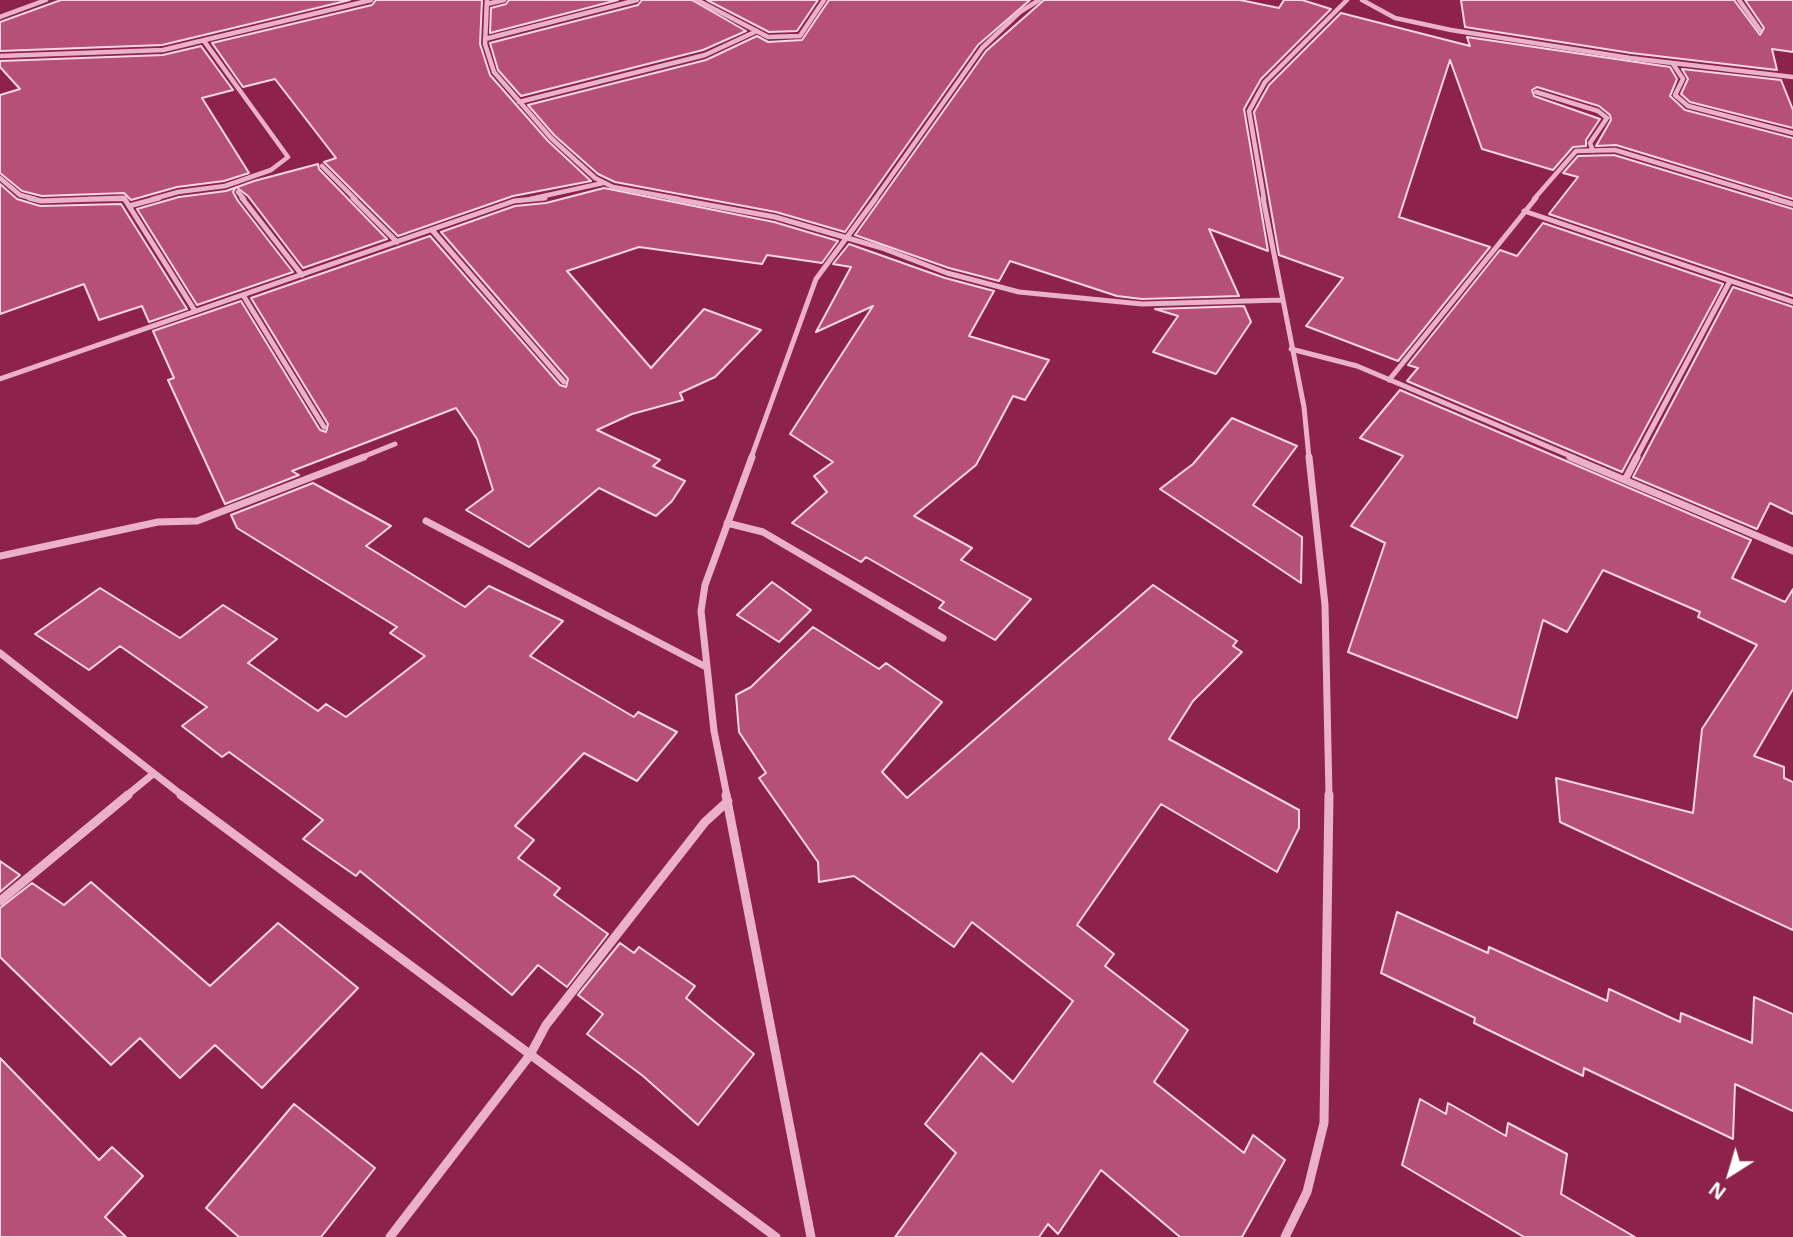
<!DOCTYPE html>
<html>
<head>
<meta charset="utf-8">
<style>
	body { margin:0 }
	#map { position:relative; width:1793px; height:1237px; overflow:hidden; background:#8d2349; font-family:"Noto Sans",sans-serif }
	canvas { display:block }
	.north { position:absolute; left:1695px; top:1139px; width:70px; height:70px; -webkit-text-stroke:5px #8d2349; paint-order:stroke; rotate:217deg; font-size:19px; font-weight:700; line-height:28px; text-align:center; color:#fff }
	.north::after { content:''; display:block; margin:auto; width:24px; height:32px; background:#fff; clip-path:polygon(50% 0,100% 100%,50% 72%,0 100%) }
</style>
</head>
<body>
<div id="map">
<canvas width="1793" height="1237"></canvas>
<div class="north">N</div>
</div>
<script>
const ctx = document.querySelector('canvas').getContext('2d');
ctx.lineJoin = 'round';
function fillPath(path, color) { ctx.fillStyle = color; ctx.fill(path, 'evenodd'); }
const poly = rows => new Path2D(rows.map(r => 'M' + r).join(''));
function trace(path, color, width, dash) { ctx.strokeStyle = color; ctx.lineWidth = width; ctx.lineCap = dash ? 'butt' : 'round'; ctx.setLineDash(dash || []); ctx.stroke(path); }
const building = poly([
	[61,0,350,0,162,45,0,51,0,22,61,0],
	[376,0,482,0,480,44,490,75,548,141,591,181,513,196,398,236,324,162,336,158,275,79,243,87,212,43,372,5,376,0],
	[509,0,618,0,490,33,491,8,506,4,509,0],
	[642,0,692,0,746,31,703,50,521,96,498,70,490,43,638,5,642,0],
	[707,0,818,0,797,31,769,32,707,0],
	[829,0,1030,0,978,45,845,232,776,212,615,182,598,174,554,135,528,105,706,60,757,36,768,42,802,40,829,0],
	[1044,0,1240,0,1279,8,1284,0,1302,0,1331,9,1261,79,1244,109,1268,251,1209,229,1239,296,1142,299,1117,296,1010,261,999,281,949,268,855,235,986,51,1044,0],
	[1461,0,1734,0,1760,35,1764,28,1745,0,1793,0,1793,52,1772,49,1777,70,1631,53,1465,27,1461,0],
	[1341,13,1470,46,1467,37,1670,67,1677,79,1670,96,1685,110,1793,138,1793,199,1616,145,1596,146,1611,120,1610,115,1599,106,1537,87,1532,90,1534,96,1600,119,1586,140,1586,146,1573,147,1553,170,1482,149,1450,60,1399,217,1490,247,1398,361,1306,326,1343,278,1279,255,1254,112,1269,85,1341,13],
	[201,46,233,90,202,98,249,173,224,181,177,187,131,200,124,193,42,196,22,191,0,173,0,95,20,89,0,67,0,61,163,55,201,46],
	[1682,69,1781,80,1793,110,1793,128,1690,102,1681,94,1688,79,1682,69],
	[1614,155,1793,209,1793,296,1549,214,1578,177,1563,173,1578,156,1614,155],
	[318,164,319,169,387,239,303,268,248,196,236,187,233,192,238,201,293,272,197,305,137,209,179,197,226,191,254,181,318,164],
	[0,184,17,199,40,206,121,204,187,309,149,322,142,306,99,320,84,284,0,314,0,184],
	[604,188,774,222,838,241,822,263,767,255,762,264,639,247,567,271,651,368,704,309,761,330,715,377,680,393,683,400,632,414,597,430,660,460,653,466,685,481,672,501,656,516,599,488,529,547,466,510,493,490,477,439,456,408,292,471,299,475,225,504,168,380,174,378,153,331,241,301,320,430,326,432,328,424,251,298,430,236,560,385,566,387,568,379,441,232,515,206,546,203,604,188],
	[1543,223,1723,284,1622,472,1407,381,1418,368,1408,365,1500,250,1517,256,1543,223],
	[849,244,945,278,994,291,969,336,1049,360,1025,400,1013,396,976,465,914,516,972,548,961,560,1031,599,995,640,939,608,944,602,866,557,861,562,792,523,827,492,814,476,833,462,790,434,873,306,816,332,851,267,833,264,849,244],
	[1733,287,1793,307,1793,514,1770,503,1757,529,1633,477,1733,287],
	[1244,306,1251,322,1216,374,1153,352,1178,316,1155,309,1244,306],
	[1400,390,1751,540,1732,578,1785,602,1793,589,1793,689,1754,756,1784,767,1784,778,1793,782,1793,930,1560,822,1556,778,1693,813,1702,729,1757,645,1698,617,1700,612,1603,570,1567,632,1543,620,1517,718,1348,652,1385,543,1351,526,1403,456,1360,438,1400,390],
	[1232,418,1297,446,1253,505,1302,537,1301,583,1160,489,1193,464,1232,418],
	[313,483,391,526,366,546,465,607,489,586,563,621,530,656,634,717,638,712,677,732,637,781,584,753,515,826,534,840,518,858,560,888,554,895,608,934,567,987,538,965,512,995,360,871,356,876,303,839,323,820,229,752,222,757,182,726,207,707,120,646,89,670,35,634,100,588,180,638,223,605,277,639,248,663,318,711,326,704,346,717,425,656,390,633,397,627,237,528,231,515,313,483],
	[772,582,811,610,779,642,737,615,772,582],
	[1153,585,1237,641,1233,646,1242,652,1193,701,1169,739,1299,810,1299,828,1277,872,1161,804,1077,925,1114,954,1105,966,1188,1030,1154,1082,1244,1153,1253,1135,1285,1160,1242,1237,1180,1237,1101,1170,1058,1234,1048,1224,1039,1237,895,1237,956,1153,925,1124,981,1053,1013,1082,1073,1001,972,922,954,947,854,876,819,882,818,862,759,778,766,773,739,732,736,695,751,687,813,627,879,669,886,663,942,702,882,772,907,798,1153,585],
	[0,861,20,875,0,892,0,861],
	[91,882,210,986,278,923,358,988,262,1088,215,1045,180,1078,140,1038,111,1065,0,957,0,908,32,883,64,905,91,882],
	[1397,912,1488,953,1489,947,1607,1001,1609,989,1680,1022,1681,1013,1752,1043,1754,997,1793,1014,1793,1111,1735,1084,1733,1139,1584,1068,1583,1076,1474,1023,1475,1018,1381,973,1397,912],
	[620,943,634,953,639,947,695,986,686,998,754,1054,698,1125,643,1076,587,1034,603,1014,578,995,620,943],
	[0,1058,99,1160,112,1147,143,1176,105,1217,126,1237,0,1237,0,1058],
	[1420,1099,1446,1114,1448,1103,1506,1136,1508,1123,1567,1154,1561,1194,1635,1237,1524,1237,1402,1165,1420,1099],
	[294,1104,375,1168,321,1237,239,1237,206,1208,294,1104]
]);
fillPath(building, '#b65075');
trace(building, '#f8d6e3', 2);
trace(poly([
	[487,0,485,44,494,72,551,138,595,178,613,187,679,199],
	[697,0,768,37,800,36,824,0],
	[1362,0,1395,18,1451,30,1630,58,1793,77],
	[1739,0,1760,30],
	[487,4,504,0],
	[0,17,46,0],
	[485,39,637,0],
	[0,56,163,50,371,0],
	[1673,64,1683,79,1675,95,1688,106,1793,133],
	[1536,92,1598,111,1607,118,1590,143,1593,151],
	[519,102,705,55,757,31],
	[322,166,355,199],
	[0,178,20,195,35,199],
	[238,192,244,199],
	[89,199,125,199],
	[153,199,178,192,225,186,271,170,288,157,204,41],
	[530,199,603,183],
	[875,199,982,48,1020,12,1039,0],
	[1264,199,1249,111,1265,82,1347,0],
	[1534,199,1576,151,1615,150,1777,199]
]), '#ebb2c7', 4.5);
trace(poly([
	[29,198,41,201,124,198,195,311],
	[242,198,302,275],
	[353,198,397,242],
	[670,198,775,217,882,248,947,273,1019,292,1142,304,1282,300],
	[1263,198,1304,407,1309,458],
	[1772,198,1793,204],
	[129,206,159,198],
	[1524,211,1793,302],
	[432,230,564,382],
	[243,295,324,427],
	[1291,349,1357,366,1575,458],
	[0,379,514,201,545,198],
	[1389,380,1536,198],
	[360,458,395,444],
	[751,458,816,279,876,198],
	[1636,458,1730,281]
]), '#ebb2c7', 5);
trace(poly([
	[1309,457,1325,605,1329,796],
	[1570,457,1793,551],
	[1625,480,1637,457],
	[426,521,706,667],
	[727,523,763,532,943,638],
	[0,556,158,522,197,521,364,457],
	[0,653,183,796],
	[126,796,153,774],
	[727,796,714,731,701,611,705,585,752,457]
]), '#ebb2c7', 7);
trace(poly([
	[181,795,776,1237],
	[726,795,811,1237],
	[0,901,128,795],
	[390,1237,530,1055,546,1025,705,822,728,801],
	[1285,1237,1307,1192,1324,1123,1329,795]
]), '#ebb2c7', 9);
</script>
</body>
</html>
